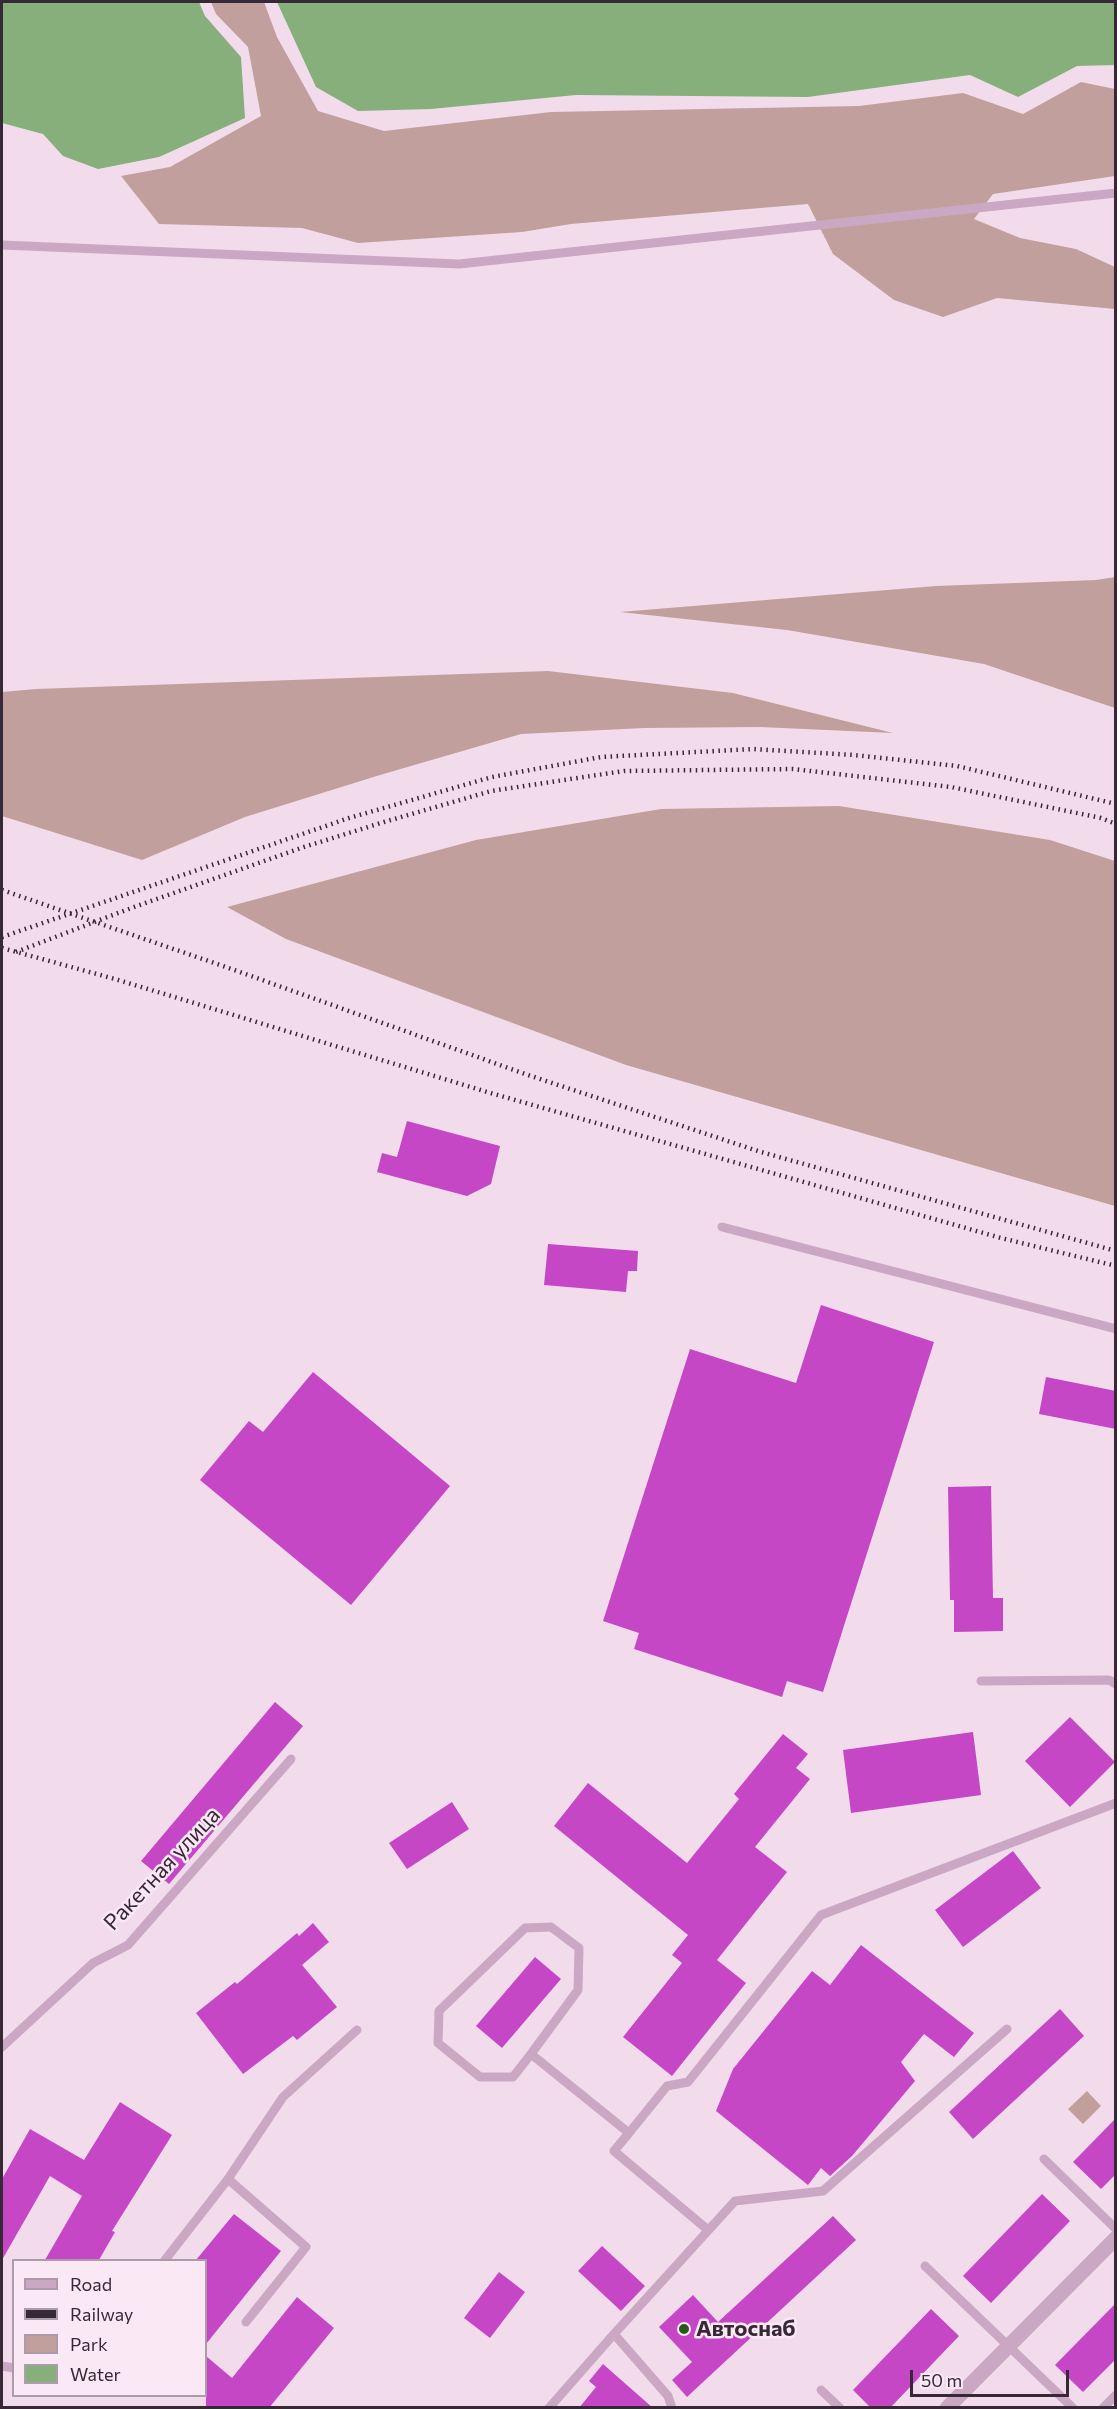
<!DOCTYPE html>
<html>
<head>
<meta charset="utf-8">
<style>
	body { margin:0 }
	#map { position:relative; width:1117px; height:2409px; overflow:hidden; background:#f2dcec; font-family:Commissioner,sans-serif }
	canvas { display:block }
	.frame { position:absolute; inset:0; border:3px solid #372836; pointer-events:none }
	.legend { position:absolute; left:12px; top:2259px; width:195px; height:138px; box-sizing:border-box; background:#fae9f5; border:2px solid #ac9ca9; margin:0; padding:8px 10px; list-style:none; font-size:18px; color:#372836 }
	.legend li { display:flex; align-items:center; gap:12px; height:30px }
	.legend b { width:30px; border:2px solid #ac9ca9 }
	.scale { position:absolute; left:910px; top:2370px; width:159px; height:27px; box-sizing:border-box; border:3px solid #372836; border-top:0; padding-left:8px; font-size:18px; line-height:21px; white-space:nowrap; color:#372836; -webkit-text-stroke:4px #fae9f5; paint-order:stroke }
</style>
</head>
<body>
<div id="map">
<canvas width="1117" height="2409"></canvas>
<div class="frame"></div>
<ul class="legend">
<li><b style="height:8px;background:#caa8c3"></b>Road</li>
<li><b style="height:8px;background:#372836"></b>Railway</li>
<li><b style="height:16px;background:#c19f9c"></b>Park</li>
<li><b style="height:16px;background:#86af7b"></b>Water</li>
</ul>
<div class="scale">50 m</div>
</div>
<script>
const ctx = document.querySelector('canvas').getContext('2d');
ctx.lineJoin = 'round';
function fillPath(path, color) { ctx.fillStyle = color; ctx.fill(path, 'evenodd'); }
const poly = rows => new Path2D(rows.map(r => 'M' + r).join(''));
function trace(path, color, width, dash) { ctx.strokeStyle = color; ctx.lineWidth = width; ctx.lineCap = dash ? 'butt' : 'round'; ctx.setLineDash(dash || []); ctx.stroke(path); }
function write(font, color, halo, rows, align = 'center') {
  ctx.font = font + ' Commissioner,sans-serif'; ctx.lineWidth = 5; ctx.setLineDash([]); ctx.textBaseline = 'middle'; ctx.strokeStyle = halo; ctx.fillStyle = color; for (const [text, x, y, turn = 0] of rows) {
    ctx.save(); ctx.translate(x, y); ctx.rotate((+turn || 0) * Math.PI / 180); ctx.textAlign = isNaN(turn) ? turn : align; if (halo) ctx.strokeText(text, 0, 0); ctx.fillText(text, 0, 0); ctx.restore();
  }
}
fillPath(poly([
	[211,2,264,2,277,37,318,111,384,131,551,112,859,106,963,93,1023,114,1081,82,1115,89,1115,176,993,194,974,219,1020,238,1076,249,1115,267,1115,309,997,298,943,317,894,300,833,254,808,204,571,224,522,232,358,243,302,228,159,224,121,176,170,167,261,116,248,47,216,14],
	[1115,577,1115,708,984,664,787,630,620,612,936,586,1096,580],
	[548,671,733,693,893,733,760,727,644,728,521,734,380,775,245,817,142,860,2,816,2,692,36,689],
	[839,806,1050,840,1115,861,1115,1206,626,1065,286,939,227,907,476,840,661,809],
	[1087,2091,1101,2106,1083,2124,1068,2109]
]), '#c19f9c');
fillPath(poly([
	[2,2,199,2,205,16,241,57,245,118,159,157,98,169,63,156,43,134,2,123],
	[277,2,1115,2,1115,65,1077,66,1018,97,970,75,808,97,576,95,431,109,358,111,316,87]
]), '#86af7b');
fillPath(poly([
	[407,1121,500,1146,491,1184,467,1196,377,1172,382,1153,397,1157],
	[548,1244,638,1251,637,1271,628,1271,626,1292,544,1285],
	[821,1305,934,1342,823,1692,787,1681,782,1697,634,1649,639,1633,603,1621,690,1349,796,1383],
	[313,1372,450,1486,351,1605,200,1480,249,1421,263,1432],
	[1046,1377,1116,1391,1116,1429,1039,1414],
	[991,1486,993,1598,1003,1598,1003,1631,954,1632,954,1600,950,1600,948,1487],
	[275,1702,303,1726,169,1884,141,1861],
	[1070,1717,1115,1762,1070,1807,1025,1761],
	[973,1732,981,1795,851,1813,843,1750],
	[783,1734,808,1754,796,1768,810,1779,755,1847,787,1872,717,1960,746,1983,672,2076,623,2037,682,1963,672,1955,688,1935,554,1826,588,1783,687,1863,739,1799,734,1794],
	[452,1802,469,1829,407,1869,389,1843],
	[1013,1851,1041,1888,963,1947,935,1910],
	[313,1923,329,1942,302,1965,337,2007,297,2040,293,2036,243,2074,196,2013,235,1982,237,1984,297,1933,299,1936],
	[861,1945,974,2033,954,2057,924,2034,901,2062,915,2081,852,2156,830,2176,821,2168,808,2185,716,2111,733,2069,812,1971,830,1985],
	[535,1957,561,1979,502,2048,476,2026],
	[1060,2009,1084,2036,973,2139,949,2112],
	[120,2102,172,2135,112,2231,115,2232,99,2260,45,2260,82,2196,50,2176,2,2260,2,2179,30,2129,84,2160],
	[1116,2118,1116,2174,1101,2189,1073,2162],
	[1042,2194,1070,2221,991,2303,963,2276],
	[234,2214,281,2251,206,2344,206,2260,196,2260],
	[833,2216,856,2240,687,2397,672,2380,692,2362,659,2327,693,2295,718,2322],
	[602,2246,645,2286,621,2311,578,2271],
	[499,2272,525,2292,490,2338,464,2318],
	[297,2297,334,2328,269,2408,206,2408,206,2356,232,2378],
	[1116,2303,1116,2359,1083,2392,1055,2365],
	[931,2309,959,2336,890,2408,871,2408,853,2390],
	[603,2364,653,2408,579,2408,596,2387,589,2381]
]), '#c547c6');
trace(poly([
	[2,245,459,264,1116,193],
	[722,1227,1116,1329],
	[981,1681,1109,1680,1116,1684],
	[2,2047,93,1963,128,1945,291,1759],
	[531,2054,578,1990,579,1948,551,1927,525,1928,439,2011,438,2043,480,2077,513,2077,531,2054,629,2133,614,2151,708,2230],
	[629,2133,667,2086,688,2082,821,1915,1116,1803],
	[1044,2159,1116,2229],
	[228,2179,306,2247,246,2322],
	[165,2260,228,2179,283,2097,357,2030],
	[925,2266,1073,2408],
	[2,2366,14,2368],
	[821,2390,840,2408],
	[549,2408,614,2334],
	[672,2408,668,2396,614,2334,735,2201,823,2191,1007,2029],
	[1103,2408,1116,2395]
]), '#caa8c3', 9);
trace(poly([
	[947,2408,1116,2238]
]), '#caa8c3', 15);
trace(poly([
	[2,890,223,966,528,1075,761,1152,1116,1251],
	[2,937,349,818,492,777,601,757,753,749,854,755,957,766,1116,804],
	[2,948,115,979,487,1092,1001,1238,1116,1266],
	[16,952,126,910,304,847,384,822,491,791,624,771,793,769,951,787,1101,818,1116,824]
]), '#372836', 4.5, [1.5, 4.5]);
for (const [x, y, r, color] of [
	[684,2329,6,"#29591e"]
]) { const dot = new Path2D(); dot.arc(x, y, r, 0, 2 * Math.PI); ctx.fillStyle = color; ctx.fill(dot); trace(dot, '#fae9f5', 2); }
write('22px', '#372836', '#fae9f5', [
	["Ракетная улица",162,1869,-47]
]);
write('bold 22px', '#372836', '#fae9f5', [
	["Автоснаб",696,2329]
], 'left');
</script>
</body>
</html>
